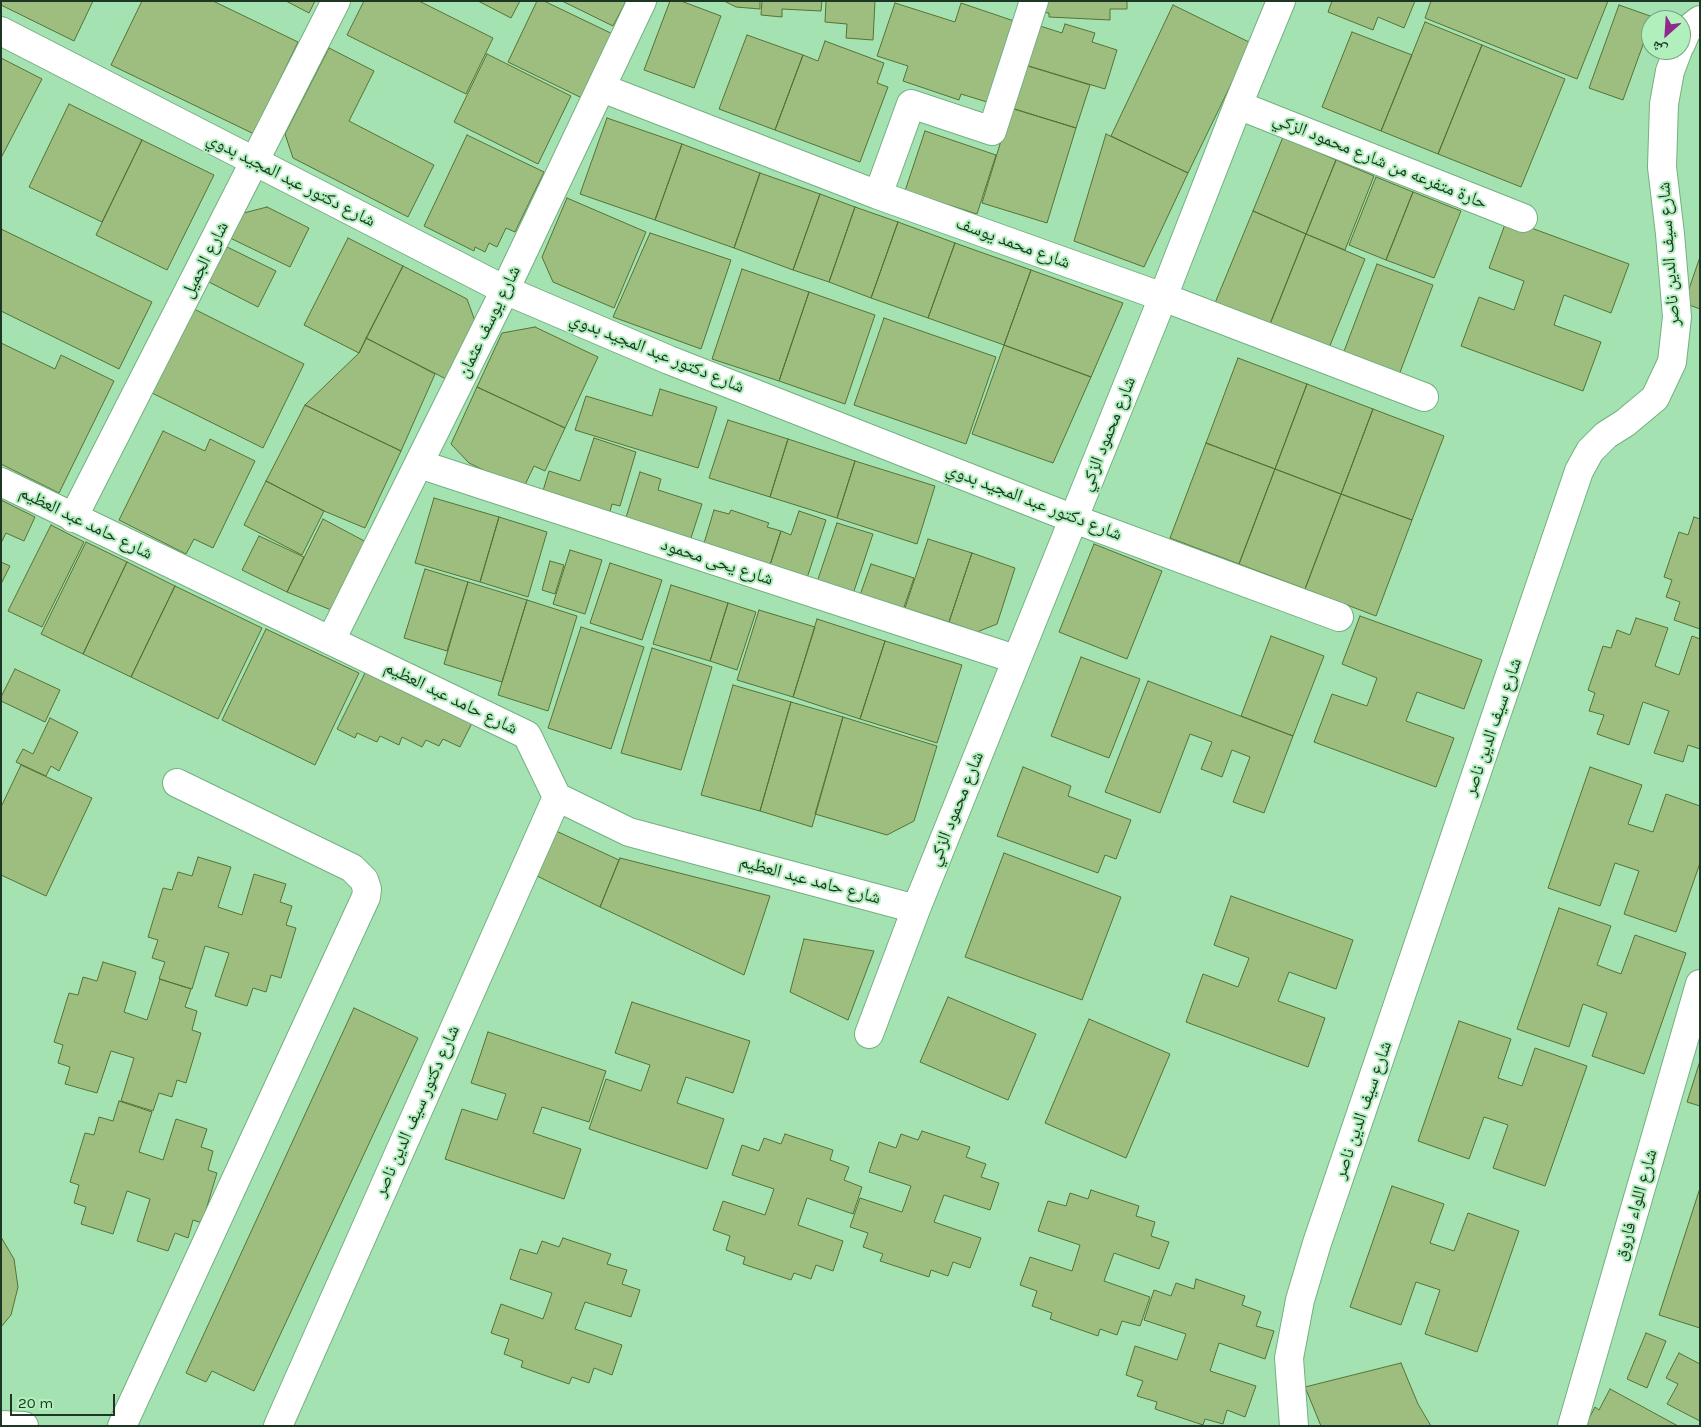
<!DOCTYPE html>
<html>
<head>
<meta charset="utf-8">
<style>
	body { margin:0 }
	#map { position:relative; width:1701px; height:1427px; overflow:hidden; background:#a4e2b1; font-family:Karla,"Noto Naskh Arabic",sans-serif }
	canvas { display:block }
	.frame { position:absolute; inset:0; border:2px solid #1e3724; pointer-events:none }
	.north { position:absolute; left:1641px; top:10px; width:50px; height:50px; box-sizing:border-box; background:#b1efbd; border:1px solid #76a580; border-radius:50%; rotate:206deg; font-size:14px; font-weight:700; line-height:20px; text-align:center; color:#1e3724 }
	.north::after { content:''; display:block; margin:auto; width:18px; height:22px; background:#91288b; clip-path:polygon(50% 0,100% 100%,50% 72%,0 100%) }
	.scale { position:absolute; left:10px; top:1394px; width:105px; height:22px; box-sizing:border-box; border:2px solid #1e3724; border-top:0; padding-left:6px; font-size:15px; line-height:18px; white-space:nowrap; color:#1e3724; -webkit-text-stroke:4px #b1efbd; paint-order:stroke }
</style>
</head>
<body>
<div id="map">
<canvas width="1701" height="1427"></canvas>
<div class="frame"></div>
<div class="north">ش</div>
<div class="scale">20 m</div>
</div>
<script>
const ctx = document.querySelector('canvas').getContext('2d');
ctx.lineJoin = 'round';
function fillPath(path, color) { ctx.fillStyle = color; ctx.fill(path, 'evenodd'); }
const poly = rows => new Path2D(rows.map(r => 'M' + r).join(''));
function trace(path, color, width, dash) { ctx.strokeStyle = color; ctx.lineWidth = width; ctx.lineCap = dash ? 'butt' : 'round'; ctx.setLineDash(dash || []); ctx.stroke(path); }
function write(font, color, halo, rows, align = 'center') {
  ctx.font = font + ' Karla,"Noto Naskh Arabic",sans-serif'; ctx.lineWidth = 4; ctx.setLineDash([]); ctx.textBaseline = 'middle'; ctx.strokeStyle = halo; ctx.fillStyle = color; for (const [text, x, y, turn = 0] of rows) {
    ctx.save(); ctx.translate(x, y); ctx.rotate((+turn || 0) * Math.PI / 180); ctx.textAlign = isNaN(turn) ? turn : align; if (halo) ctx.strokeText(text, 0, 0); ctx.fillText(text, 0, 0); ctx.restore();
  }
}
const building = poly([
	[1,1,93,1,74,41,1,5,1,1],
	[142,1,213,1,298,42,254,134,111,65,142,1],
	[286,1,315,1,309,13,286,1],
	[364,1,419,1,493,38,466,94,347,35,364,1],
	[478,1,520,1,511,18,478,1],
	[537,1,544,1,619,37,588,101,508,62,537,1],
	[562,1,626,1,613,26,562,1],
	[670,1,681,1,721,16,694,88,644,70,670,1],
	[724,1,760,1,760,9,736,7,724,1],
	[762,1,822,1,821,11,782,9,782,17,761,15,762,1],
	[826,1,875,1,873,40,846,38,847,24,825,22,826,1],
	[1044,1,1127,1,1127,9,1110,9,1110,20,1049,17,1049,13,1041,12,1044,1],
	[1332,1,1415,1,1404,28,1378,17,1373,30,1328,12,1332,1],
	[1431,1,1608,1,1577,79,1425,18,1431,1],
	[895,3,955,22,961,3,1014,21,987,102,961,94,959,100,903,81,908,66,877,56,895,3],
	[1173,5,1251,43,1188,173,1111,136,1173,5],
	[1619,5,1653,17,1623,100,1589,88,1619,5],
	[1425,22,1482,45,1438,154,1381,131,1425,22],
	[1065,24,1095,33,1092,42,1117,50,1105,89,1025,65,1037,25,1062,33,1065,24],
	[1352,32,1412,55,1381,131,1322,107,1352,32],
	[747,35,803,55,775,130,719,109,747,35],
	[825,41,884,63,877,83,888,87,860,162,775,130,803,55,818,61,825,41],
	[1482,45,1565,79,1521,187,1438,154,1482,45],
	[329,48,374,71,349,121,434,165,408,217,293,158,285,134,329,48],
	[487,54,571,96,538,164,454,122,487,54],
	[1,58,42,79,1,158,1,58],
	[1025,65,1090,85,1076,128,1011,108,1025,65],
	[69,104,142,140,102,222,29,187,69,104],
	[1011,108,1076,128,1047,223,982,203,1011,108],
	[607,118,682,144,655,220,580,194,607,118],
	[925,131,996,155,977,214,905,191,925,131],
	[1106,134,1188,173,1144,267,1074,241,1106,134],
	[467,135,544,172,515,232,506,228,497,247,489,243,485,252,475,247,474,251,424,226,467,135],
	[1283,137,1336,160,1306,234,1253,211,1283,137],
	[142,140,214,175,167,270,96,235,142,140],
	[682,144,760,173,734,248,655,220,682,144],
	[1336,160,1374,176,1345,250,1306,234,1336,160],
	[760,173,820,194,793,270,734,248,760,173],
	[1376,177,1413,192,1386,260,1349,245,1376,177],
	[1413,192,1461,211,1434,278,1386,260,1413,192],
	[820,194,855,207,829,282,793,270,820,194],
	[567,198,646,232,614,308,553,282,542,257,567,198],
	[267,207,309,228,290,267,226,236,236,215,267,207],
	[855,207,898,222,871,298,829,282,855,207],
	[1253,211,1306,234,1270,324,1215,303,1253,211],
	[1507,219,1629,264,1611,313,1564,295,1554,325,1601,342,1583,391,1461,346,1479,297,1514,310,1524,281,1489,268,1507,219],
	[898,222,955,243,928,318,871,298,898,222],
	[1,229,152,302,119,369,1,311,1,229],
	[650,233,731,260,701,349,613,317,650,233],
	[1306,234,1365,259,1329,348,1270,324,1306,234],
	[348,238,403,266,359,353,304,325,348,238],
	[955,243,1031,270,1004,345,928,318,955,243],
	[221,244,276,271,258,307,203,279,221,244],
	[1700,257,1700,309,1684,303,1700,257],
	[1377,264,1433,285,1399,375,1343,354,1377,264],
	[403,266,467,299,475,321,446,379,366,338,403,266],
	[742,269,809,292,779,381,712,359,742,269],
	[1031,270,1123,303,1091,377,1004,345,1031,270],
	[809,292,875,315,845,404,779,381,809,292],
	[190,307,304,364,263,448,148,391,190,307],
	[884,318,996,357,966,444,854,405,884,318],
	[535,327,598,357,565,428,477,387,502,333,535,327],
	[366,338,435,374,401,451,305,405,359,353,366,338],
	[1,343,55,369,61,355,114,381,59,493,1,464,1,343],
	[1004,345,1091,377,1053,463,972,434,1004,345],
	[1238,358,1307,384,1275,469,1206,443,1238,358],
	[1307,384,1373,409,1341,494,1275,469,1307,384],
	[477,387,565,428,545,471,534,466,523,489,469,463,451,444,477,387],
	[660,389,717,407,698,468,575,430,586,396,652,416,660,389],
	[305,405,401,451,365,528,324,511,266,481,305,405],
	[1373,409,1444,436,1412,520,1341,494,1373,409],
	[728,420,788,439,770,497,709,478,728,420],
	[163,431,205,451,210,439,255,461,213,548,194,539,186,554,119,520,163,431],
	[594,438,636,452,620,506,612,504,609,515,542,494,549,471,580,481,594,438],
	[788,439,855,461,837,518,770,497,788,439],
	[1206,443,1275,469,1239,564,1170,538,1206,443],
	[855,461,935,486,917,544,837,518,855,461],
	[1275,469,1341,494,1305,589,1239,564,1275,469],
	[640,472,661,479,658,490,702,504,689,544,624,524,640,472],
	[266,481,324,511,302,555,244,525,266,481],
	[1341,494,1412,520,1376,616,1305,589,1341,494],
	[434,498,499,517,480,582,415,563,434,498],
	[1,500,35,517,24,541,6,533,1,543,1,500],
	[714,510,729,514,731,510,769,523,767,527,781,531,770,565,702,550,714,510],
	[799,511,826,520,807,578,770,565,781,531,791,535,799,511],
	[499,517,547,532,528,597,480,582,499,517],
	[1694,517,1700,519,1700,629,1674,620,1680,602,1666,597,1672,580,1664,577,1679,532,1688,535,1694,517],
	[323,519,368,543,336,612,287,592,323,519],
	[837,523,873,534,852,597,816,585,837,523],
	[51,525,84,542,42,627,8,611,51,525],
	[259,536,304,557,287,592,242,570,259,536],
	[928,539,972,553,949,622,905,608,928,539],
	[86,542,127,562,83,654,41,634,86,542],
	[1094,544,1162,571,1127,659,1059,632,1094,544],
	[570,550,602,560,585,614,553,604,570,550],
	[972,553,1015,568,997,624,977,632,949,622,972,553],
	[550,561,564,565,555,594,542,590,550,561],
	[1,562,10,566,1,584,1,562],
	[127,562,175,586,131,677,83,654,127,562],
	[610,563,662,580,642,640,590,623,610,563],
	[871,564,914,578,902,613,859,598,871,564],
	[425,569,468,582,447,651,404,638,425,569],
	[468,582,527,600,502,682,444,664,468,582],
	[671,585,728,603,710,661,653,644,671,585],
	[175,586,262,628,218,719,131,677,175,586],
	[527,600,577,616,548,711,498,695,527,600],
	[728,603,756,612,737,670,710,661,728,603],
	[759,610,815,627,793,697,737,680,759,610],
	[1360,616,1482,660,1464,709,1417,692,1406,721,1454,738,1436,787,1314,742,1332,694,1367,706,1377,678,1342,664,1360,616],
	[1636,618,1668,628,1655,666,1679,675,1692,636,1700,639,1700,749,1688,745,1683,762,1654,753,1669,711,1643,702,1629,745,1597,734,1604,715,1589,711,1595,693,1588,690,1603,646,1611,648,1617,630,1630,635,1636,618],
	[817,619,885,641,860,719,793,697,817,619],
	[581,627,644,647,611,749,548,728,581,627],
	[266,629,359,673,315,765,222,720,266,629],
	[1271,636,1324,656,1293,736,1241,716,1271,636],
	[885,641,962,665,937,743,860,719,885,641],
	[652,648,712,667,681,770,621,753,652,648],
	[1081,657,1140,679,1109,758,1051,736,1081,657],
	[368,667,474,719,460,747,443,739,439,746,426,740,422,747,402,737,399,745,380,736,377,742,357,733,355,738,337,729,368,667],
	[15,669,60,690,45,722,1,701,1,697,15,669],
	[1148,681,1293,736,1264,813,1233,802,1250,757,1232,750,1222,777,1201,769,1212,742,1190,734,1160,813,1105,792,1148,681],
	[733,685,791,702,760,811,701,795,733,685],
	[791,702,843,717,812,827,760,811,791,702],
	[843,717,937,746,914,821,887,835,815,814,843,717],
	[50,718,78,732,59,771,51,766,46,776,16,762,23,749,33,754,50,718],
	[21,765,92,798,46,896,1,875,1,807,21,765],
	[1023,767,1071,786,1068,796,1131,820,1116,859,1105,855,1098,873,997,836,1023,767],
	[1590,767,1642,785,1628,824,1653,832,1666,794,1700,806,1700,863,1676,932,1624,914,1639,871,1615,863,1600,906,1548,888,1590,767],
	[554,830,619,860,600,907,533,874,554,830],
	[1004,853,1121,897,1082,1000,965,957,1004,853],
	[198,857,231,867,218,907,242,915,254,874,286,884,280,902,292,906,286,925,296,928,281,978,271,975,266,992,253,988,247,1006,215,996,229,953,205,946,192,989,159,979,165,962,152,958,158,940,148,937,163,888,172,890,178,872,192,876,198,857],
	[620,858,770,896,744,975,600,907,620,858],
	[1231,896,1353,940,1336,989,1289,972,1278,1001,1325,1018,1308,1067,1186,1022,1203,974,1238,987,1249,958,1214,945,1231,896],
	[1559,908,1611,926,1597,965,1621,974,1635,935,1686,953,1644,1074,1592,1056,1607,1013,1583,1004,1569,1047,1517,1029,1559,908],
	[804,939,874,951,848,1020,790,992,804,939],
	[103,962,136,972,124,1012,147,1020,160,979,191,989,185,1007,197,1011,192,1030,201,1033,186,1083,177,1080,172,1097,159,1093,153,1111,121,1101,134,1058,111,1051,97,1093,65,1084,70,1067,58,1063,63,1045,54,1042,69,993,78,995,83,977,97,981,103,962],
	[948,997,1036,1034,1008,1100,920,1062,948,997],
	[632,1002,750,1041,733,1093,686,1077,677,1103,724,1119,707,1169,589,1129,606,1079,641,1091,650,1065,615,1053,632,1002],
	[354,1008,418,1038,254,1391,212,1371,206,1382,186,1373,354,1008],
	[1089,1019,1170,1054,1126,1158,1045,1123,1089,1019],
	[1459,1021,1511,1039,1498,1078,1522,1086,1535,1048,1587,1066,1545,1186,1493,1168,1508,1125,1484,1117,1469,1159,1418,1141,1459,1021],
	[488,1032,606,1071,589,1122,542,1107,533,1133,581,1149,564,1199,445,1159,462,1109,497,1120,506,1094,471,1083,488,1032],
	[1700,1061,1700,1106,1687,1102,1700,1061],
	[119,1101,152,1112,139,1152,163,1160,176,1119,207,1129,201,1147,213,1151,208,1170,217,1173,202,1223,193,1220,188,1238,175,1233,168,1251,137,1241,150,1199,127,1191,113,1234,81,1224,86,1207,74,1203,79,1185,70,1182,85,1133,94,1135,99,1117,113,1121,119,1101],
	[922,1131,970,1147,966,1157,986,1164,981,1177,999,1183,990,1210,944,1195,934,1222,981,1238,970,1268,953,1262,948,1276,931,1270,929,1277,880,1261,883,1254,863,1247,868,1233,850,1227,860,1198,902,1212,911,1186,869,1172,879,1142,896,1148,901,1134,918,1140,922,1131],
	[785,1134,833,1150,830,1160,849,1167,844,1180,862,1187,853,1214,807,1198,798,1225,843,1241,833,1271,816,1265,811,1279,794,1273,791,1280,743,1264,745,1257,726,1250,730,1236,713,1230,723,1201,765,1215,774,1189,732,1175,742,1145,759,1151,764,1138,781,1144,785,1134],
	[1392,1186,1444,1204,1430,1243,1454,1251,1468,1213,1519,1231,1477,1352,1425,1334,1440,1290,1416,1282,1401,1325,1350,1307,1392,1186],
	[1700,1188,1700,1328,1659,1315,1700,1188],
	[1091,1190,1139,1206,1136,1216,1155,1222,1151,1236,1169,1242,1159,1269,1114,1253,1104,1281,1150,1297,1140,1326,1122,1321,1117,1335,1100,1329,1098,1336,1050,1319,1052,1313,1032,1306,1037,1291,1020,1285,1030,1257,1072,1271,1080,1245,1038,1231,1048,1201,1066,1206,1070,1193,1088,1199,1091,1190],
	[1,1237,14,1259,18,1287,11,1315,1,1327,1,1237],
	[563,1238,611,1254,607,1264,627,1270,622,1284,640,1290,631,1317,585,1302,575,1329,622,1345,612,1375,594,1368,589,1383,572,1377,569,1384,521,1367,523,1361,504,1354,509,1339,491,1333,501,1304,543,1319,552,1293,510,1279,520,1249,537,1254,542,1241,559,1247,563,1238],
	[1196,1279,1245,1296,1242,1305,1261,1312,1256,1326,1274,1331,1265,1359,1219,1343,1210,1371,1256,1386,1245,1417,1227,1410,1223,1424,1205,1419,1203,1425,1155,1409,1157,1402,1137,1396,1143,1381,1126,1375,1135,1346,1177,1360,1186,1334,1144,1320,1154,1290,1171,1296,1176,1283,1194,1289,1196,1279],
	[1646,1333,1666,1341,1647,1388,1627,1379,1646,1333],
	[1679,1353,1700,1364,1700,1421,1667,1404,1678,1384,1666,1378,1679,1353],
	[1401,1363,1418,1404,1431,1426,1321,1426,1305,1387,1401,1363],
	[1610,1389,1678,1426,1585,1426,1595,1407,1599,1410,1610,1389]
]);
fillPath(building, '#9ebe7f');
trace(building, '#557236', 1);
const street = poly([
	[1,31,505,290,669,360,1074,519,1339,617],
	[1681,44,1687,30,1700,20],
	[602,88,878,195,1163,297,1424,397],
	[1238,105,1523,218],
	[878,195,911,104,992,131,1034,1],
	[419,464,1015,659],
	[1,482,527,735,557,797,629,832,916,909],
	[73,518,336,1],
	[331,640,505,290,642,1],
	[869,1034,916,909,1163,297,1238,105,1281,1],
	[1,1425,24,1426],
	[122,1426,366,897,367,889,364,880,352,868,177,783],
	[278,1426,557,797],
	[1294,1426,1289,1358,1300,1300,1317,1243,1579,471,1590,451,1606,435,1625,423,1655,398,1672,362,1677,317,1670,234,1662,167,1664,104,1670,71,1678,50],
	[1572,1426,1700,984]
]);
trace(street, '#73b081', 30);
trace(street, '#fff', 28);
write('18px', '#1e3724', '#b1efbd', [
	["حارة متفرعه من شارع محمود الزكي",1380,161,22],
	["شارع دكتور عبد المجيد بدوي",291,180,27],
	["شارع محمد يوسف",1013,243,20],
	["شارع سيف الدين ناصر",1669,254,-94],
	["شارع الجميل",205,260,-63],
	["شارع يوسف عثمان",489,322,-64],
	["شارع دكتور عبد المجيد بدوي",657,353,22],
	["شارع محمود الزكي",1108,434,-68],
	["شارع دكتور عبد المجيد بدوي",1034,502,21],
	["شارع حامد عبد العظيم",86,523,26],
	["شارع يحى محمود",717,562,18],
	["شارع حامد عبد العظيم",451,698,26],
	["شارع سيف الدين ناصر",1493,727,-71],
	["شارع محمود الزكي",956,809,-68],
	["شارع حامد عبد العظيم",810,880,15],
	["شارع سيف الدين ناصر",1363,1110,-71],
	["شارع دكتور سيف الدين ناصر",417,1111,-66],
	["شارع اللواء فاروق",1636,1205,-74]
]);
</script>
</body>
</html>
